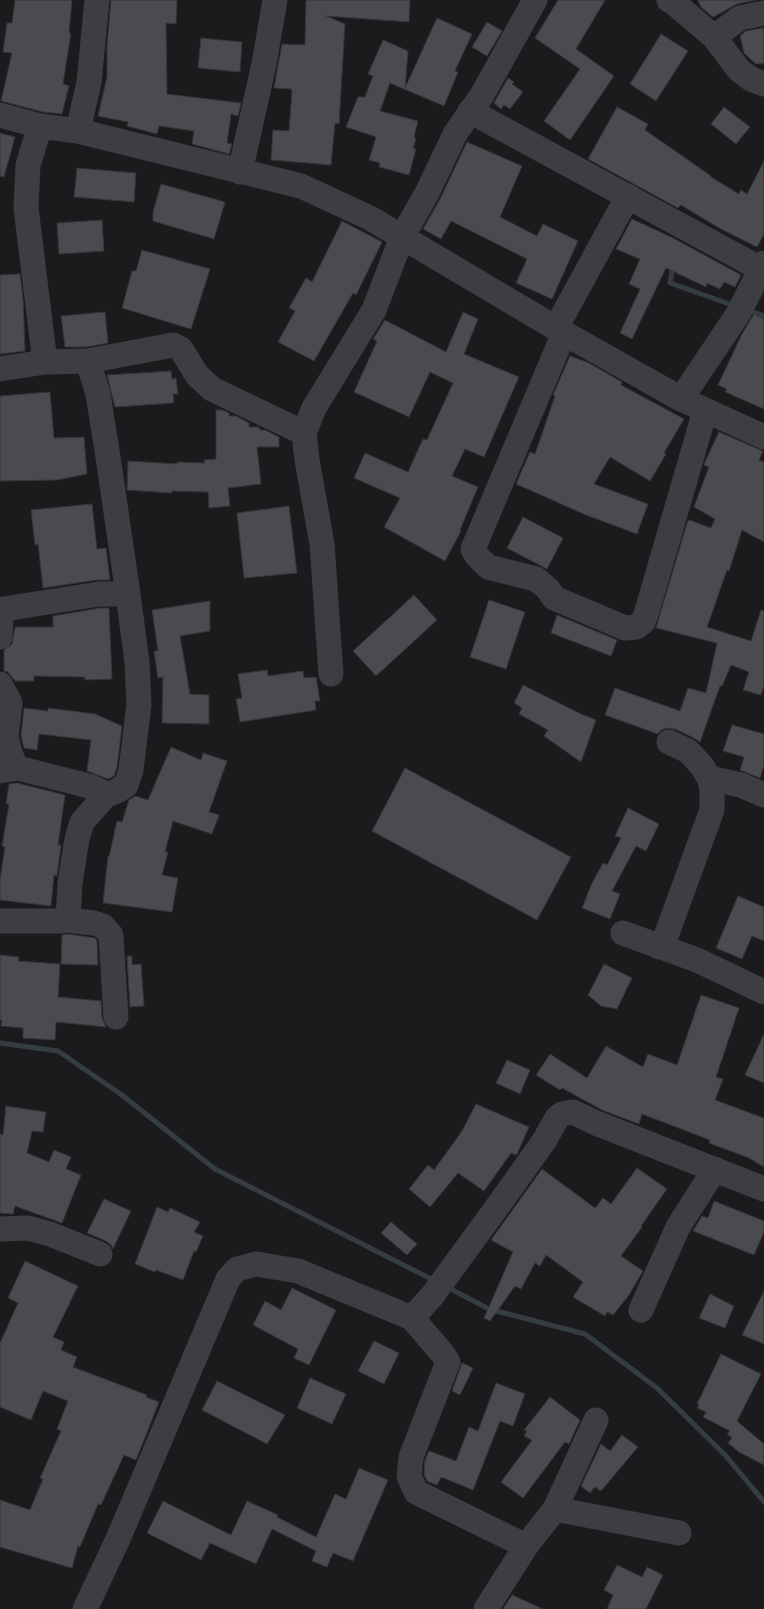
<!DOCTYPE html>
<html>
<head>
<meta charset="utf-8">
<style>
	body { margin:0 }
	canvas { display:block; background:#1b1b1d }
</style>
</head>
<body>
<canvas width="764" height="1609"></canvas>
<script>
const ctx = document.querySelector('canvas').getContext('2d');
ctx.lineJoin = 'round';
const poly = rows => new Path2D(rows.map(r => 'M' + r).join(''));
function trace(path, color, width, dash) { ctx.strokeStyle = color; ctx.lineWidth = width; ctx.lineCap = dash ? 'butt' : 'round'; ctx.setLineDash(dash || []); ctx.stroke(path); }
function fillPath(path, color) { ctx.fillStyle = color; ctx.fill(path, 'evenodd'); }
trace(poly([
	[673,266,670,283,735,306],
	[748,310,764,316],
	[0,1043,58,1051,122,1095,215,1169,435,1281],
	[447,1287,489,1309,585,1334,657,1388,726,1456,764,1502]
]), '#343d42', 5);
const building = poly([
	[15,0,72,0,69,33,71,33,63,84,69,86,62,114,43,112,1,101,12,53,3,52,7,23,12,23,15,0],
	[111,0,177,0,176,24,166,23,167,94,241,103,238,116,231,114,227,143,232,144,229,154,192,144,194,131,159,126,157,134,127,126,128,122,98,116,107,77,107,46,111,0],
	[306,0,410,0,409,22,326,16,345,24,339,124,335,123,331,165,271,160,273,130,289,131,292,91,291,89,274,88,282,44,305,45,306,0],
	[558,0,605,0,576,49,614,76,570,140,544,121,580,69,535,38,558,0],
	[698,0,756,0,737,4,713,17,701,7,698,0],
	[437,18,472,34,455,71,458,72,444,106,390,83,380,111,418,121,414,137,416,138,413,149,416,149,409,175,379,167,380,163,369,160,376,137,346,127,358,97,365,97,373,76,368,74,383,40,408,51,405,88,437,18],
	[487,22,502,31,487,56,472,47,487,22],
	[764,28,764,63,756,64,744,53,740,36,746,31,764,28],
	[661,34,688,51,656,101,630,84,661,34],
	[201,38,242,42,240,72,198,68,201,38],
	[508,78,514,82,512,84,523,92,510,109,504,105,501,109,494,103,508,78],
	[617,107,648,124,645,130,711,176,711,177,739,194,741,190,747,194,764,161,764,234,757,247,721,229,681,205,678,208,588,159,617,107],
	[724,107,750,127,736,144,711,124,724,107],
	[0,133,15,137,4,177,0,176,0,133],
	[467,142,522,166,500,217,537,236,543,224,578,241,552,299,516,283,527,259,451,221,441,239,423,229,440,199,467,142],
	[77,168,136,173,134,202,74,197,77,168],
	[161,184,225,202,214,239,153,221,153,212,161,184],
	[632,219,671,237,741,275,735,287,724,282,720,289,707,283,706,287,666,268,632,339,620,333,640,289,629,284,640,259,616,249,632,219],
	[102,220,104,251,59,254,57,223,102,220],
	[342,221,382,242,356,295,353,293,314,361,278,342,295,311,289,308,306,278,312,282,342,221],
	[142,250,210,269,191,329,122,308,132,271,136,271,142,250],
	[20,274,23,299,25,351,0,354,0,275,20,274],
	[105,312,108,343,86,347,65,347,61,316,105,312],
	[463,312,478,319,464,354,519,377,484,457,465,449,452,476,478,487,460,530,461,531,445,561,384,527,400,498,354,478,365,453,408,472,423,439,427,440,453,383,430,372,409,417,354,392,377,341,373,339,385,320,446,352,463,312],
	[754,314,764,319,764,409,725,392,727,389,718,385,742,334,754,314],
	[570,356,589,363,622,382,621,385,684,419,664,453,666,454,650,481,610,457,594,484,648,504,637,534,586,515,516,484,530,452,535,454,555,396,553,395,570,356],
	[171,371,172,379,176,378,178,394,173,394,174,403,115,407,107,375,171,371],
	[50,392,54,438,84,437,87,474,57,480,0,481,0,396,50,392],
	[216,410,222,410,229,413,229,416,236,416,249,423,249,427,259,427,260,430,265,430,279,437,279,447,257,447,261,484,228,488,230,506,209,508,208,492,172,491,172,493,127,490,128,461,177,464,177,462,205,463,204,460,216,459,216,410],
	[719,432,763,451,759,460,764,462,764,542,742,530,729,571,727,570,707,627,751,641,761,610,764,611,764,685,761,695,743,690,749,672,731,665,723,684,722,686,720,686,700,742,694,738,675,729,667,728,661,730,658,734,605,715,615,688,680,711,688,688,706,693,717,643,656,628,687,523,689,520,711,528,715,519,694,507,709,467,704,465,705,462,719,432],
	[92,504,97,549,106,548,110,580,97,580,43,588,38,544,35,545,31,510,92,504],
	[289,506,297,573,244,578,237,513,289,506],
	[523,517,563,538,547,569,507,548,523,517],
	[414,595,437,620,376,676,353,651,414,595],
	[489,600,525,612,506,669,470,657,489,600],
	[210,601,210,631,180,636,190,694,209,695,209,724,162,723,163,677,158,678,154,651,158,651,152,610,210,601],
	[100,608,109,608,112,679,85,680,85,677,34,676,34,681,15,681,8,672,4,671,4,650,12,644,15,627,53,627,53,616,100,608],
	[557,615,617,640,611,656,551,633,557,615],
	[267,670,268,676,303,671,304,678,316,677,320,701,315,701,316,710,240,722,236,699,242,698,238,674,267,670],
	[523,685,581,714,596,720,581,762,544,736,548,730,519,714,522,708,514,703,523,685],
	[24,708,48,711,48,708,95,714,122,726,117,767,114,776,108,779,87,771,91,740,39,734,37,750,24,748,21,736,24,708],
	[732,725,764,734,764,765,760,778,740,770,744,757,723,751,732,725],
	[171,747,201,760,203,753,227,761,209,812,219,815,212,834,173,821,165,852,168,852,162,875,178,878,172,912,103,903,108,856,109,857,117,821,122,822,129,800,135,796,148,800,171,747],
	[405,768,571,857,537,920,372,831,405,768],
	[17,783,65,795,58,845,61,845,57,876,54,875,51,906,0,900,0,879,5,847,2,846,9,804,6,804,9,784,17,783],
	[628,808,659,824,646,851,636,846,612,891,620,894,610,919,582,908,592,883,603,863,607,865,621,838,615,836,628,808],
	[738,896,764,907,764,941,752,936,742,959,716,948,738,896],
	[68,934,95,938,97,941,98,965,61,964,62,935,68,934],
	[0,955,19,957,18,961,60,964,58,997,101,1001,102,1018,106,1027,56,1022,55,1040,23,1038,23,1028,1,1026,2,1020,0,1020,0,955],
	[127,956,132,956,132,965,141,964,144,1006,130,1007,127,956],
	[604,964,632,978,617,1009,601,1006,588,995,604,964],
	[701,995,739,1008,716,1077,723,1079,715,1100,764,1118,764,1167,749,1158,709,1143,710,1140,642,1114,639,1124,602,1110,562,1088,560,1090,536,1075,550,1054,587,1078,606,1046,643,1067,648,1054,677,1065,701,995],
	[764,1034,764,1083,745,1075,764,1034],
	[507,1060,530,1070,520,1094,496,1083,507,1060],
	[476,1104,529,1127,517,1154,516,1155,511,1153,484,1191,458,1173,430,1207,409,1189,428,1165,434,1170,462,1131,476,1104],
	[6,1106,46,1112,43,1132,32,1131,27,1153,49,1162,54,1150,71,1157,66,1169,81,1175,62,1223,15,1206,13,1214,0,1213,0,1134,3,1135,6,1106],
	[637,1168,667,1189,641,1226,642,1227,621,1256,643,1271,629,1295,613,1315,607,1312,605,1316,573,1297,583,1282,546,1255,540,1266,535,1263,521,1289,515,1286,490,1321,484,1318,513,1252,491,1240,542,1169,595,1208,603,1198,611,1204,637,1168],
	[104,1199,131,1211,113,1249,111,1245,106,1241,87,1233,104,1199],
	[714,1201,764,1221,764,1232,754,1255,693,1231,702,1216,708,1218,714,1201],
	[157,1207,168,1212,170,1208,200,1222,194,1232,203,1236,196,1252,194,1251,183,1280,156,1270,155,1272,135,1264,157,1207],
	[391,1222,417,1244,407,1255,381,1233,391,1222],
	[25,1261,78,1286,53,1337,64,1342,61,1350,77,1357,73,1367,147,1395,146,1397,159,1402,136,1460,124,1455,101,1505,98,1504,80,1547,78,1546,72,1568,0,1547,0,1500,30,1510,43,1479,40,1478,61,1431,57,1429,68,1401,43,1391,31,1420,0,1407,0,1343,18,1303,8,1298,25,1261],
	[292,1288,336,1310,309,1365,294,1358,298,1349,253,1325,265,1301,281,1310,292,1288],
	[764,1291,764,1344,742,1335,764,1291],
	[710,1294,734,1306,725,1328,699,1318,710,1294],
	[374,1341,399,1353,384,1384,358,1371,374,1341],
	[721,1354,761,1374,737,1421,764,1444,764,1465,739,1452,728,1443,732,1438,727,1434,730,1431,703,1417,706,1412,697,1408,699,1405,697,1404,721,1354],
	[462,1363,473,1368,460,1395,452,1391,462,1363],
	[310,1378,346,1394,332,1424,297,1408,310,1378],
	[217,1381,285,1415,267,1444,202,1410,217,1381],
	[496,1383,525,1394,513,1426,500,1421,473,1490,441,1477,437,1485,427,1481,424,1474,425,1460,429,1451,456,1461,469,1427,478,1431,496,1383],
	[550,1397,580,1420,569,1444,565,1442,523,1498,501,1482,532,1440,524,1436,527,1431,524,1430,550,1397],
	[622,1435,638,1447,601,1491,595,1487,590,1493,581,1486,601,1444,610,1451,622,1435],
	[359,1468,388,1480,353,1561,333,1553,327,1567,312,1561,316,1551,272,1529,256,1564,210,1543,201,1560,147,1533,163,1501,231,1535,247,1501,278,1515,277,1517,316,1537,335,1494,346,1499,359,1468],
	[617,1565,642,1577,647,1567,663,1575,646,1609,607,1609,613,1595,604,1590,617,1565],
	[512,1595,543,1609,503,1609,512,1595]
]);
fillPath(building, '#4a4b4f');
trace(building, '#353539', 1);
trace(poly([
	[669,0,673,2,714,37,739,70,751,79,764,84],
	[714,37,740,18,764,13],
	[470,111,761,269],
	[0,115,40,126,78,131,301,186,370,218,564,333,681,399,764,437],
	[40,126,28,165,26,208,45,362],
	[78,131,89,82,97,0],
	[240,172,264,64,275,0],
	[556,328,628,196],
	[564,333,473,549,477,556,488,567,536,579,548,589,554,598,625,628,637,627,643,622,647,611,705,411],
	[0,369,45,362,88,361,173,345,181,349,197,375,212,389,304,433],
	[681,399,738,314,764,263],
	[0,637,1,617,4,609,99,594,128,594],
	[331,674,322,544,307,460,304,433,314,408,374,310,402,237,427,193,455,134,482,95,535,0],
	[0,684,10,703,6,737,10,753,15,765,18,768],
	[669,742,688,751,702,766,709,778],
	[0,771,18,768,89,786,100,791,105,796],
	[68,920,70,883,77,839,82,822,105,796,117,791,126,785,131,770,139,704,137,662,128,594,108,457,98,394,88,361],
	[0,921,60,921,68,920,94,923,103,926,111,935,116,1017],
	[623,933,697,960,764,992],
	[659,947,666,936,712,810,712,788,709,778,741,785,764,795],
	[0,1229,28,1228,50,1234,100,1254],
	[641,1310,678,1227,715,1169],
	[412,1318,432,1296,505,1196,544,1141,557,1118,562,1114,573,1112,596,1123,764,1189],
	[555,1509,679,1533],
	[85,1609,118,1539,228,1279,237,1269,256,1264,298,1271,412,1318,442,1353,448,1362,411,1457,409,1476,416,1492,526,1546],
	[486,1609,526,1546,555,1509,596,1420]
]), '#3c3e42', 25);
</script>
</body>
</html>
